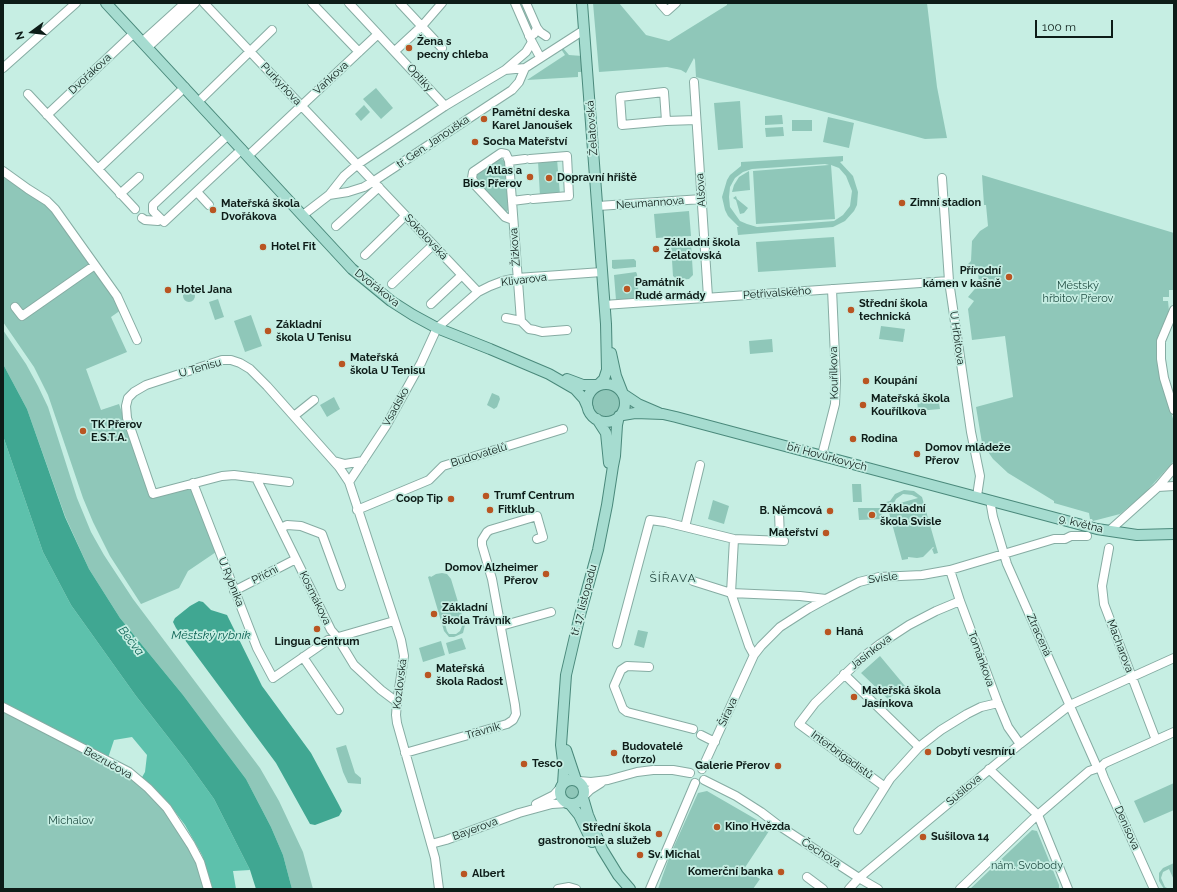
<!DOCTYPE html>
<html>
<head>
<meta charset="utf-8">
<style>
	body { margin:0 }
	#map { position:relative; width:1177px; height:892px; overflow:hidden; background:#c6eee3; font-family:Raleway,sans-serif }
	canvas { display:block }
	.frame { position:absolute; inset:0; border:4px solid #0d1c18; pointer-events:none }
	.north { position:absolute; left:12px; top:12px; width:40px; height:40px; -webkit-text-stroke:3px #c6eee3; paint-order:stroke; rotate:255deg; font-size:11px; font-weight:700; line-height:16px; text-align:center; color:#0d1c18 }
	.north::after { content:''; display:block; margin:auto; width:14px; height:18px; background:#0d1c18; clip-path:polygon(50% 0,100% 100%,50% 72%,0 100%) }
	.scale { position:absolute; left:1035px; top:20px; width:78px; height:18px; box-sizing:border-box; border:2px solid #0d1c18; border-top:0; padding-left:5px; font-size:12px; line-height:14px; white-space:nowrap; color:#0d1c18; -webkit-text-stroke:3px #c6eee3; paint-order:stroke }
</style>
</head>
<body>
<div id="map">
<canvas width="1177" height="892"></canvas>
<div class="frame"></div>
<div class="north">N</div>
<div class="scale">100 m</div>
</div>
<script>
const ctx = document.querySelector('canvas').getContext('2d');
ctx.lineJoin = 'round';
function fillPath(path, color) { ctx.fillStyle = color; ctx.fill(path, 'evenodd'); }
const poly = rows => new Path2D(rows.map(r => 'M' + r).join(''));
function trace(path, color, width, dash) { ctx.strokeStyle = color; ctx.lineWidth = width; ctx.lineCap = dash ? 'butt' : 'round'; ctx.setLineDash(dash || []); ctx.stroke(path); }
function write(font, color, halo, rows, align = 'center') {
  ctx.font = font + ' Raleway,sans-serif'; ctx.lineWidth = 3.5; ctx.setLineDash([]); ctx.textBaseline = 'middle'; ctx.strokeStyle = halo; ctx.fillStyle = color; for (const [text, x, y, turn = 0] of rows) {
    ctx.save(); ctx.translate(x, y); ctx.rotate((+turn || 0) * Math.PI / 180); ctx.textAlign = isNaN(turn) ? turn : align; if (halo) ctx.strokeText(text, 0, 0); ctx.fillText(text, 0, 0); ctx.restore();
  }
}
fillPath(poly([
	[593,3,619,3,646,35,669,41,727,5,727,3,927,3,937,87,947,138,925,139,696,77,695,60,694,58,686,73,681,70,667,67,599,72],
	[563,48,569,55,582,56,583,72,578,72,578,77,527,80,565,55,561,49],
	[376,88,393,108,381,119,363,99],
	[740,101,743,148,718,150,714,103],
	[364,105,370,112,361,121,355,114],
	[782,115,783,124,765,125,765,116],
	[828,117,854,123,849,148,823,142],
	[792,120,812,120,812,131,792,131],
	[783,127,784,136,766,137,765,128],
	[843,156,843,161,840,162,853,176,858,192,857,205,854,211,845,221,833,227,738,235,737,227,739,227,728,216,725,210,722,197,727,180,730,175,741,166,741,162],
	[825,164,829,165,753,171,756,224,835,219,831,165,839,168,846,176,852,191,850,206,843,215,834,221,757,227,747,224,740,221,730,207,729,197,730,187,735,178,743,172,752,169],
	[502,159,506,163,508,210,504,215,497,209,500,206,478,182,474,175,497,160],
	[557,159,560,195,540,196,538,161],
	[749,171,750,190,732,192,734,185,739,177],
	[3,173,43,202,54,213,97,271,121,310,111,317,127,352,86,369,101,410,119,404,152,498,186,488,191,489,216,552,188,571,179,588,141,604,110,556,93,522,83,498,48,395,34,367,3,322],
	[982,175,1174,233,1174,290,1169,290,1169,297,1163,297,1163,301,1168,301,1169,311,1158,336,1157,357,1160,376,1174,422,1174,461,1144,494,1120,514,1093,521,1092,519,1090,519,1089,513,1054,503,1054,501,1008,473,993,459,982,443,976,407,1013,397,1005,336,972,340,968,309,974,301,968,297,979,284,978,272,968,264,971,261,972,241,980,231,988,226,986,205,984,205],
	[736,196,737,199,748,208,744,213,740,214,736,200,733,198],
	[689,211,691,236,656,238,654,214],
	[834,237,836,267,758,272,756,242],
	[687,238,690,240,691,243,693,275,689,279,678,280,673,276,671,244,674,239],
	[634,259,636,261,636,267,614,269,612,268,612,260],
	[636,272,637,274,639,298,616,300,614,275],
	'183 296a6 6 0 1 1 12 0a6 6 0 1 1-12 0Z',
	[218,299,224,317,215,320,209,302],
	[251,315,262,346,245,352,234,321],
	[881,326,905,329,903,342,879,339],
	[3,330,26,364,38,386,48,407,77,498,91,532,104,555,133,599,260,768,279,801,303,852,313,889,292,889,283,855,271,827,246,779,183,695,120,618,89,569,65,516,27,409,3,364],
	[772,339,773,352,750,354,749,341],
	'592 403a15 15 0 1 1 30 0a15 15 0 1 1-30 0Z',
	[492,393,499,396,500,399,497,407,494,409,487,405],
	[334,397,340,409,327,417,320,405],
	[938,397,940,409,918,411,917,399],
	[852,484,861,484,862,502,853,502],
	[904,490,914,491,922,497,938,553,934,554,932,549,934,548,933,547,923,557,917,558,908,557,908,559,902,560,886,502,890,501,895,494],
	[903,494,912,495,918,498,893,505,896,499],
	[713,500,729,506,724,524,708,519],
	[858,508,881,508,882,519,859,520],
	[442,573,447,574,451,579,465,625,463,633,454,637,449,637,444,631,428,577,430,576,431,577,436,574],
	[460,620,462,626,460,631,456,634,449,634,447,631,445,624],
	[638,630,648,632,644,648,634,645],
	[462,638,466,649,449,654,446,643],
	[441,641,445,655,423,662,419,648],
	[880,656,905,686,888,699,861,673],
	[3,710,122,771,160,802,190,846,206,889,3,889],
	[346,745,355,773,361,778,361,784,348,783,343,772,336,748],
	[574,782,576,783,580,795,578,798,574,801,567,798,564,791,567,785],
	[1174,783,1174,810,1144,823,1134,801],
	[707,791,771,828,744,869,760,879,753,889,658,889,670,855,698,793],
	[1032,830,1037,831,1059,885,1059,889,970,889],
	[1174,863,1174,880,1169,869,1163,872,1161,878,1165,887,1169,889,1174,889,1164,889,1159,881,1159,873,1163,868]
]), '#8fc7b9');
fillPath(poly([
	[3,436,43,552,71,605,136,696,186,760,214,799,250,870,233,871,236,889,212,889,202,855,185,825,170,805,141,779,145,772,147,755,132,737,114,740,108,758,3,703]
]), '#5dc1ac');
fillPath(poly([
	[3,364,27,409,65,517,89,569,120,618,183,695,246,779,271,827,283,855,292,889,256,889,250,870,214,799,186,760,136,696,71,605,43,552,3,436],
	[199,601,203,602,211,610,227,615,262,686,311,753,339,805,342,811,339,816,315,825,310,824,276,763,176,628,173,622,175,618,190,606]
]), '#40a792');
const minor = poly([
	[204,3,478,292],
	[312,3,359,52],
	[349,3,445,106],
	[400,3,442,48],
	[515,3,532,42,540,57],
	[526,3,537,28,534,34,529,36],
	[660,3,667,11,676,3],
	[537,28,540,32,546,36],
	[142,42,185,3],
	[147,48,195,3],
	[395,51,422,26,442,3],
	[3,68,76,3],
	[505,70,526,52,532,42],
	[694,82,708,297],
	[664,92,666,121,622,125,620,97,664,92],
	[28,94,135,209],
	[198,102,272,30],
	[47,115,134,33],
	[666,121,696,120],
	[228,135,153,205,153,211,164,222,242,149],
	[248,156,378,34],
	[530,159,567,156,569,196,533,199],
	[509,161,525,159],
	[98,169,185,87],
	[3,171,28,189,47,201,55,209,117,296,137,340],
	[942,178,949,281,971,432,980,476,977,496],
	[197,192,209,205],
	[120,194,139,177],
	[329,195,348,192,364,187,374,181,512,90,519,82,525,68],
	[512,201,528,199],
	[598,206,702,199],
	[303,215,329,195,344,176,358,164,445,106,505,70,525,68,584,30],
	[142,218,145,220,158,221,161,219],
	[513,220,505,217,476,186,472,178,473,172,501,153,506,154,509,161,521,321,529,329,535,330,542,332,567,330],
	[336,226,379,187],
	[365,255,405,216],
	[392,284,433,245],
	[431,304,462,275],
	[604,305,949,281],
	[15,307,22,316,95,265],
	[1174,310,1161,341,1161,359,1164,378,1174,410],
	[506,318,521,321],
	[294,416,314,400],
	[822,455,835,404,836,380,832,289],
	[334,461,345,464,363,461],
	[256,478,331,630,337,637,354,665,381,690,397,702],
	[289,482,234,475,222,476,153,494,127,418,126,406,128,398,134,392,146,385,210,364,222,360,231,360,240,363,250,369,267,386,339,467,349,482,401,640,404,656,397,702,396,715,397,723,435,858,439,889],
	[349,482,386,426,421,363,437,328,478,292,490,286,503,281,517,278,602,272],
	[193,483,257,648,273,678,328,640,394,621],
	[1158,487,1174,486],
	[990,500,993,517,1007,564,1097,767],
	[357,510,429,480,443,466,563,429],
	[779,511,780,541],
	[685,527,700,465],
	[281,528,287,525,301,526,322,534,341,586],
	[1109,531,1158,487,1174,468],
	[734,539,731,593,749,646,754,655],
	[1109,548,1102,586,1104,604,1156,740],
	[950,570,960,601,998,703,1008,727,1020,744],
	[693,581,731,593,800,596,826,599],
	[234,591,296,559],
	[501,626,551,612],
	[617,644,650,520,665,522,734,539,784,541],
	[303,657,339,710],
	[649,667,627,666,621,670,614,686,623,709,627,712,693,729],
	[844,674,919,747],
	[3,707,129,772,148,788,167,808,191,845,200,862,208,889],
	[701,735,715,742],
	[405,753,507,724,513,720,516,714,515,705,492,579,482,545,482,540,487,532,490,530,537,516,543,537,537,539],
	[1101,767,1101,770,1104,778,1154,889],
	[702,769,754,655,761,646,780,627,808,609,826,599,859,582,879,577,922,575,950,570,1054,539,1065,539,1071,536,1087,536],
	[989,769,1038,815,1068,889],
	[704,780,736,796,761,812,778,825,859,878,878,889],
	[579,781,591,782,608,780,637,772,653,770,673,770,690,773],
	[885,787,799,724,815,703,863,657,880,644,909,625,936,611,960,601],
	[584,796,590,790,601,783],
	[536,804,554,795,561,787],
	[858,830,890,779,919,747,941,730,967,714,981,707,998,703],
	[431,844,446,840,519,813,552,804,568,803],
	[807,877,823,889],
	[558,889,569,887,576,889],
	[650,889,695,783],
	[849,889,859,878,1020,744,1070,705,1174,658],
	[960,889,1033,819,1089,771,1101,767,1105,763,1174,732]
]);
const major = poly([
	[106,3,352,269,391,301,413,315,437,328,490,349,549,374,575,389,584,399,588,408],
	[611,353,616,376,623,394,638,404,659,413],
	[567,379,583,385,598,385,604,379,607,370,606,324,582,3],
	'587 403a19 19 0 1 1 38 0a19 19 0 1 1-38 0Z',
	[597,419,606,433,609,463],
	[566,750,576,780],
	'560 792a12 12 0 1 1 24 0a12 12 0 1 1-24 0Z',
	[563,784,564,769,561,745,566,675,580,615,598,550,607,505,613,466,615,456,617,425,619,416,623,415,635,413,663,414,676,417,1097,529,1137,535,1174,534],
	[583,798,588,815,602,849,618,875,630,889],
	[570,804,579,815,592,842]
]);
trace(minor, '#86aca3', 10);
trace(major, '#4a897b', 12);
trace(minor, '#fff', 8);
trace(major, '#a6dcd0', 10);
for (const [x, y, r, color] of [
	[409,48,4,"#b95522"],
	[484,119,4,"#b95522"],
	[475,142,4,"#b95522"],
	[530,177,4,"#b95522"],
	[549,178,4,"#b95522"],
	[902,203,4,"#b95522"],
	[213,210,4,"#b95522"],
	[263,247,4,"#b95522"],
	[656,249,4,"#b95522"],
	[1009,277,4,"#b95522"],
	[627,289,4,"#b95522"],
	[168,290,4,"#b95522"],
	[851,310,4,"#b95522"],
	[268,331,4,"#b95522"],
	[342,364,4,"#b95522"],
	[866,381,4,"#b95522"],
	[863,405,4,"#b95522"],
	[83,431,4,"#b95522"],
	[853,439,4,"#b95522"],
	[917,454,4,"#b95522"],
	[486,496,4,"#b95522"],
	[451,499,4,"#b95522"],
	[490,510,4,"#b95522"],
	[830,511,4,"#b95522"],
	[872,515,4,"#b95522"],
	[826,533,4,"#b95522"],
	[546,574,4,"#b95522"],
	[434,614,4,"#b95522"],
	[317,629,4,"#b95522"],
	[828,632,4,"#b95522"],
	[428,675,4,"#b95522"],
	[854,697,4,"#b95522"],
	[928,752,4,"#b95522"],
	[614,753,4,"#b95522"],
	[524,764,4,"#b95522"],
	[778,766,4,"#b95522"],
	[717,827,4,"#b95522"],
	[659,834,4,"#b95522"],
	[923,837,4,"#b95522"],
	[640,855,4,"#b95522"],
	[781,872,4,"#b95522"],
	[464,874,4,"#b95522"]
]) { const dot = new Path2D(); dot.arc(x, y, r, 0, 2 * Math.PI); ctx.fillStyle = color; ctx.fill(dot); trace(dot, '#c6eee3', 1.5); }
write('bold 11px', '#0d1c18', '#c6eee3', [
	["Žena s",417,42],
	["pecny chleba",417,55],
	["Pamětní deska",492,113],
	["Karel Janoušek",492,126],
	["Socha Mateřství",483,142],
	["Atlas a",522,171,"right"],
	["Bios Přerov",522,184,"right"],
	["Dopravní hřiště",557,178],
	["Zimní stadion",910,203],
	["Mateřská škola",221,204],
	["Dvořákova",221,217],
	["Základní škola",664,243],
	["Želatovská",664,256],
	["Hotel Fit",271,247],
	["Přírodní",1001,271,"right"],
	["kámen v kašně",1001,284,"right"],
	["Památník",635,283],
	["Rudé armády",635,296],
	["Hotel Jana",176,290],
	["Střední škola",859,304],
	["technická",859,317],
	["Základní",276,325],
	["škola U Tenisu",276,338],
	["Mateřská",350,358],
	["škola U Tenisu",350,371],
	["Koupání",874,381],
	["Mateřská škola",871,399],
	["Kouřílkova",871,412],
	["TK Přerov",91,425],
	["E.S.T.A.",91,438],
	["Rodina",861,439],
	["Domov mládeže",925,448],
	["Přerov",925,461],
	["Trumf Centrum",494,496],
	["Coop Tip",443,499,"right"],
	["Základní",880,509],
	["škola Svisle",880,522],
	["Fitklub",498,510],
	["B. Němcová",822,511,"right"],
	["Mateřství",818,533,"right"],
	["Domov Alzheimer",538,568,"right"],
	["Přerov",538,581,"right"],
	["Základní",442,608],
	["škola Trávník",442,621],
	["Haná",836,632],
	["Lingua Centrum",317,642,"center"],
	["Mateřská",436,669],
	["škola Radost",436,682],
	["Mateřská škola",862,691],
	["Jasínkova",862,704],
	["Budovatelé",622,747],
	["(torzo)",622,760],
	["Dobytí vesmíru",936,752],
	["Tesco",532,764],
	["Galerie Přerov",770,766,"right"],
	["Kino Hvězda",725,827],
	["Střední škola",651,828,"right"],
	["gastronomie a služeb",651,841,"right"],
	["Sušilova 14",931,837],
	["Sv. Michal",648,855],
	["Komerční banka",773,872,"right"],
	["Albert",472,874]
], 'left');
write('11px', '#0d1c18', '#c6eee3', [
	["Dvořákova",90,74,-43],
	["Vaňkova",331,78,-43],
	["Optiky",420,78,48],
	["Purkyňova",281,84,47],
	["Želatovská",592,128,-94],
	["tř. Gen. Janouška",433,142,-34],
	["Alšova",701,190,-94],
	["Neumannova",650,203,-4],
	["Sokolovská",426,237,47],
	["Žižkova",515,247,-94],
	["Klivarova",524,280,-7],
	["Dvořákova",377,288,38],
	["Petřivalského",777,293,-4],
	["U Hřbitova",957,338,82],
	["U Tenisu",200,368,-16],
	["Kouřílkova",834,373,-91],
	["Vsadsko",396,407,-61],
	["Budovatelů",479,455,-17],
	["bří Hovůrkových",827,457,15],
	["9. května",1081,524,14],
	["Příční",265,575,-27],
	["Svisle",883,578,-8],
	["U Rybníka",231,582,68],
	["Kosmákova",315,598,64],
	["tř. 17. listopadu",584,600,-75],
	["Ztracená",1039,635,66],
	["Macharova",1120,646,69],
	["Jasínkova",871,652,-38],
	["Tománkova",981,659,70],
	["Kozlovská",400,684,-83],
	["Šířava",728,712,-66],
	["Trávník",483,731,-16],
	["Interbrigadistů",842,755,36],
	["Bezručova",108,763,29],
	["Sušilova",964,790,-40],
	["Denisova",1127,828,66],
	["Bayerova",475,829,-20],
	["Čechova",821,853,33]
]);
write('11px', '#234f45', '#c6eee3', [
	["Městský",1078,286],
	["hřbitov Přerov",1078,299],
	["Michalov",71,821],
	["nám. Svobody",1027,866]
]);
ctx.letterSpacing = '1px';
write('12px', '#23463e', '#c6eee3', [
	["ŠÍŘAVA",673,578]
]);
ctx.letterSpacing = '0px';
write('italic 12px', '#0a6052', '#c6eee3', [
	["Městský rybník",211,635],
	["Bečva",131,641,52]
]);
</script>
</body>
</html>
